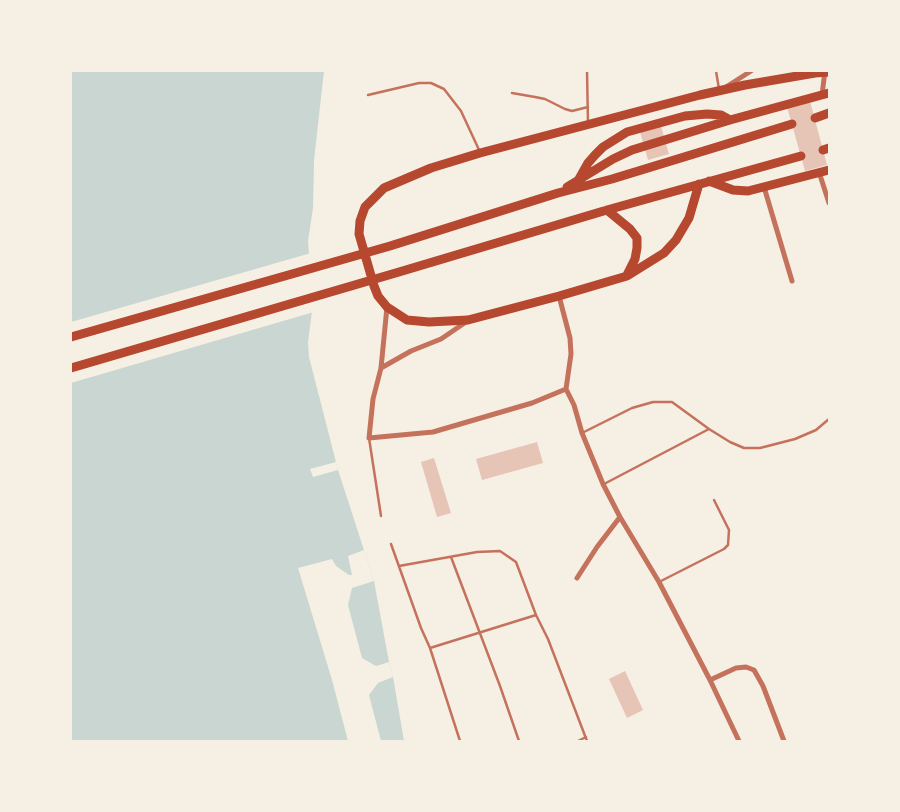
<!DOCTYPE html>
<html>
<head>
<meta charset="utf-8">
<style>
	body { margin:0 }
	#map { position:relative; width:900px; height:812px; overflow:hidden; background:#f6efe4; font-family:Helvetica,sans-serif }
	canvas { display:block }
	.frame { position:absolute; inset:0; border:72px solid #f6efe4; pointer-events:none }
</style>
</head>
<body>
<div id="map">
<canvas width="900" height="812"></canvas>
<div class="frame"></div>
</div>
<script>
const ctx = document.querySelector('canvas').getContext('2d');
ctx.lineJoin = 'round';
function fillPath(path, color) { ctx.fillStyle = color; ctx.fill(path, 'evenodd'); }
const poly = rows => new Path2D(rows.map(r => 'M' + r).join(''));
function trace(path, color, width, dash) { ctx.strokeStyle = color; ctx.lineWidth = width; ctx.lineCap = dash ? 'butt' : 'round'; ctx.setLineDash(dash || []); ctx.stroke(path); }
fillPath(poly([
	[71,71,324,71,314,160,313,208,308,241,313,304,308,342,309,357,338,470,374,581,389,662,393,677,404,741,71,741]
]), '#c9d6d2');
fillPath(poly([
	[311,253,315,303,314,312,71,383,71,322],
	[336,462,338,470,313,477,310,469],
	[364,550,374,581,352,588,348,605,362,658,376,666,389,662,393,677,378,683,369,695,381,741,348,741,332,680,298,568,332,559,336,566,349,575,352,575,348,556]
]), '#f6efe4');
fillPath(poly([
	[810,101,827,165,805,171,787,107],
	[661,126,669,154,648,160,640,132],
	[537,442,543,463,482,480,476,459],
	[434,458,451,513,437,517,421,462],
	[625,671,643,710,627,718,609,679]
]), '#e6c5b7');
trace(poly([
	[587,71,588,123],
	[716,71,719,89],
	[512,93,535,97,545,99,565,109,572,111,588,107],
	[368,95,419,83,431,83,444,89,461,111,480,152],
	[582,433,632,408,653,402,672,402,709,429,730,442,744,448,760,448,795,439,816,430,829,419],
	[369,438,381,516],
	[604,484,709,429],
	[391,544,421,628,430,648,460,741],
	[451,557,500,686,519,741],
	[399,566,477,552,500,551,516,562,536,615,548,639,587,741],
	[659,582,724,549,728,545,729,530,714,500],
	[430,648,536,615],
	[578,741,586,737]
]), '#c5725c', 2.5);
trace(poly([
	[726,87,751,71],
	[822,95,825,71],
	[819,172,829,203],
	[764,187,792,281],
	[559,296,570,338,571,354,566,389,574,405,582,433,603,484,620,517,659,582,710,680,739,741],
	[387,307,381,368,373,399,369,438,433,432,532,403,566,389],
	[381,368,411,351,441,339,466,322],
	[577,578,597,547,620,517],
	[710,680,736,668,746,667,754,670,763,686,784,741]
]), '#c5725c', 5);
trace(poly([
	[815,118,829,113],
	[823,150,829,148],
	[579,179,588,163,595,155,603,147,627,132,685,116,707,114,721,115,730,120],
	[709,181,733,190,748,191,829,170],
	[699,184,689,218,676,240,664,253,627,276,559,296,468,320,429,322,407,320,387,307,378,296,374,286,359,234,360,221,365,207,384,188,431,168,480,153,700,95,745,85,815,73,829,72],
	[567,187,613,159,632,150,730,120,829,93],
	[607,210,630,229,637,238,637,248,635,259,627,275],
	[71,337,390,246,558,193,612,179,792,124],
	[71,368,399,272,607,210,801,156]
]), '#b5482f', 9);
</script>
</body>
</html>
